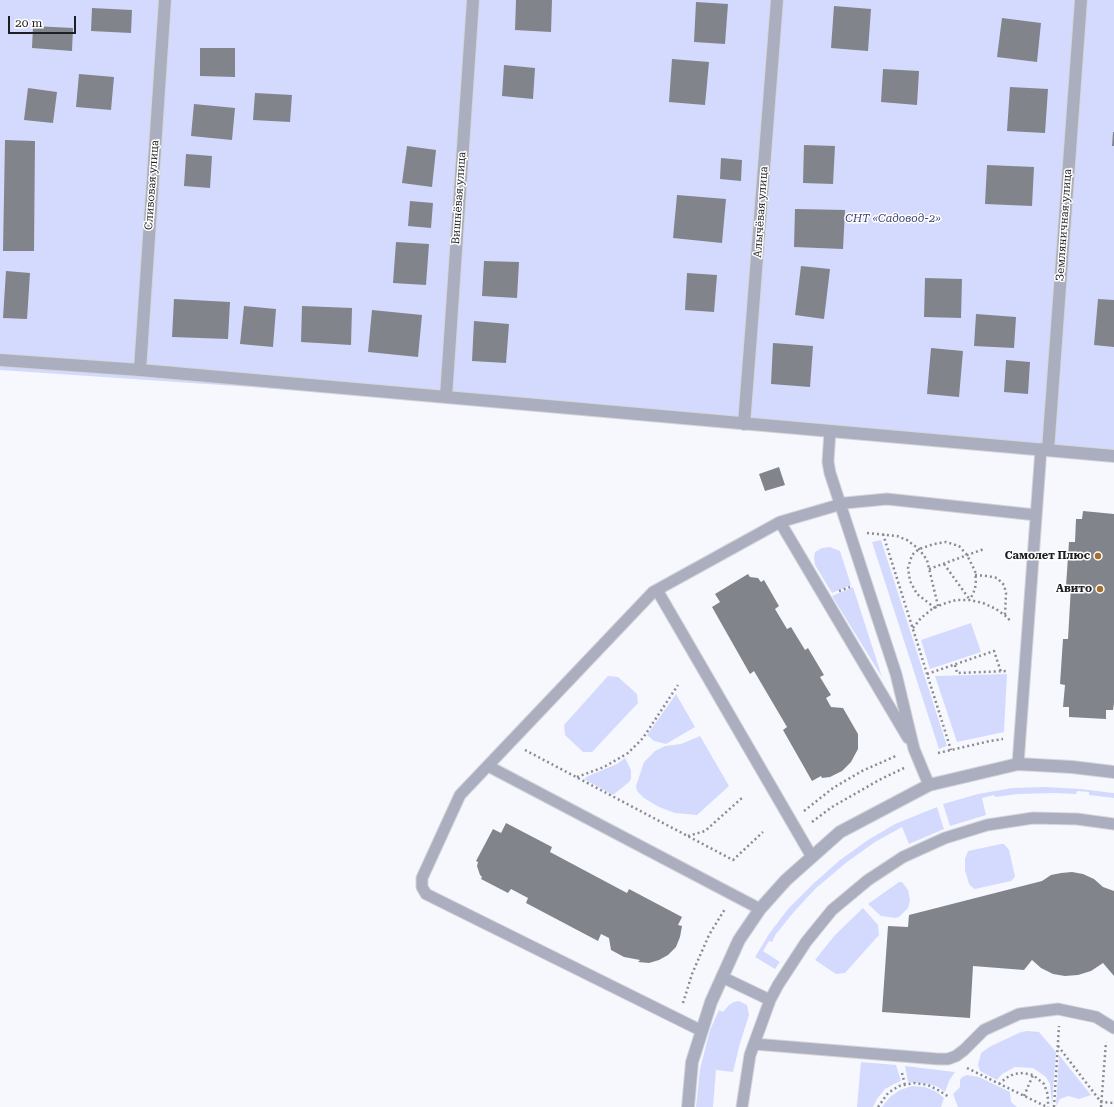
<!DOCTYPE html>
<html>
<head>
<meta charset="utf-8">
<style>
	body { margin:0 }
	#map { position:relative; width:1114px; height:1107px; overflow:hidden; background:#f7f8fe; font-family:"Roboto Serif",serif }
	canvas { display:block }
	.scale { position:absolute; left:8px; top:16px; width:68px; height:18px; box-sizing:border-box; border:2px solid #1e1f22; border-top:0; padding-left:5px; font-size:12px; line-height:14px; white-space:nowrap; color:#1e1f22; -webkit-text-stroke:3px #fff; paint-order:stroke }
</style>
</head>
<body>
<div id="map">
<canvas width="1114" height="1107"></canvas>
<div class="scale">20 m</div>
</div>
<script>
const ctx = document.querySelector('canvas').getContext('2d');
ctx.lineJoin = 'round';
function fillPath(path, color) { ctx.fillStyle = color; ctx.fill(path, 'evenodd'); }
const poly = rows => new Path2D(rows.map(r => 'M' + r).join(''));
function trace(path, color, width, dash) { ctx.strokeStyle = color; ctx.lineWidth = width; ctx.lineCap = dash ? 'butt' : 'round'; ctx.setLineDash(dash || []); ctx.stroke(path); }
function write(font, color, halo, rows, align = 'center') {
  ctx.font = font + ' "Roboto Serif",serif'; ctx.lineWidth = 3; ctx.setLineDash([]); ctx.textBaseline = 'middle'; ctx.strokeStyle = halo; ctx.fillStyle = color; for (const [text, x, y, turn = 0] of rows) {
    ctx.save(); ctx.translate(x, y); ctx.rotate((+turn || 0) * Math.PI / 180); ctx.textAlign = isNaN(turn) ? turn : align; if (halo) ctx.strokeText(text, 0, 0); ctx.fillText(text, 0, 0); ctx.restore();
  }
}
fillPath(poly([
	[0,0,1114,0,1114,460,471,402,0,370],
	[881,540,947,746,939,749,872,542],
	[830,547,840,551,851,585,832,593,815,565,814,558,815,552,822,548],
	[853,587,882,677,832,596],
	[971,623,981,652,930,669,921,640],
	[1007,674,1004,732,957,742,935,676],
	[608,676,618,677,637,694,638,703,592,752,583,752,565,735,564,725],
	[676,694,695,727,666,744,654,741,647,735],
	[700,736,729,786,697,815,675,813,659,807,644,798,637,791,636,786,644,762,655,751,665,746,681,744],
	[625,758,631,770,631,779,629,782,613,795,584,779,588,776,617,764],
	[1046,787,1081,789,1113,793,1114,793,1114,798,1089,795,1089,792,1077,791,1076,794,1055,793,1018,794,995,797,994,795,982,798,986,815,950,826,943,804,978,794,1012,788],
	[937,807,944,829,909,844,902,827,875,842,847,862,815,889,793,913,776,934,772,942,769,941,763,951,780,962,775,969,755,957,769,934,788,909,814,883,840,860,868,840,895,824],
	[1001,844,1004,844,1009,850,1015,876,1014,878,1011,881,975,889,973,888,969,884,965,870,965,858,967,854,968,851],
	[899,882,902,882,908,890,910,900,908,908,899,917,895,918,881,916,868,904],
	[863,908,878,925,879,935,845,973,836,974,815,960,835,935],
	[739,1001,747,1005,749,1015,740,1043,733,1072,716,1070,713,1107,696,1107,700,1069,710,1030,719,1010,723,1012,729,1005,734,1002],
	[1028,1031,1039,1032,1056,1052,1052,1106,1050,1084,1046,1077,1033,1068,1015,1067,1002,1074,997,1080,980,1071,978,1065,981,1053,991,1046,1021,1032],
	[1059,1055,1091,1095,1079,1099,1068,1096,1060,1099,1056,1106],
	[861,1062,896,1065,901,1081,894,1084,885,1089,877,1099,873,1107,857,1107],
	[905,1066,955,1072,949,1081,945,1092,938,1087,929,1084,908,1082],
	[967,1075,979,1077,1010,1092,1011,1102,1017,1107,958,1107,953,1094,960,1087,960,1080,962,1077],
	[912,1086,925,1087,937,1092,944,1098,941,1107,882,1107,890,1097,900,1090]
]), '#d4dafe');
fillPath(poly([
	[516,0,552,0,551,32,515,30],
	[696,2,728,4,725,44,694,42],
	[834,6,871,9,868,51,831,48],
	[92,8,132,10,131,33,91,31],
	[1002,18,1041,23,1037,62,997,57],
	[33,26,73,28,72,51,32,48],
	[200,48,235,48,235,77,200,76],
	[672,59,709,62,705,105,669,102],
	[504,65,535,68,533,99,502,96],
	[883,69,919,71,917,105,881,102],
	[79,74,114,77,111,110,76,107],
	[1010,87,1048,89,1045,133,1007,131],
	[28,88,57,92,53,123,24,120],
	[255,93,292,95,290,122,253,120],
	[194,104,235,108,232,140,191,136],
	[1113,132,1114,132,1114,146,1112,146],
	[5,140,35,141,34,251,3,251],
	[804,145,835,146,833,184,803,183],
	[407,146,436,150,432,187,402,183],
	[186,154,212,156,210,188,184,186],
	[721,158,742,160,741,181,720,179],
	[987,165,1034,167,1032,206,985,204],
	[677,195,726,199,722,243,673,238],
	[410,201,433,203,431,228,408,226],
	[795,209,845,210,843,249,794,247],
	[396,242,429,244,426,285,393,283],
	[484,261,519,262,517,298,482,296],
	[801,266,830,269,824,319,795,315],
	[6,271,30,273,27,319,3,318],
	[687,273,717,275,714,312,685,310],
	[925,278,962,279,961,318,924,317],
	[174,299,230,302,228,339,172,337],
	[1098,299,1114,300,1114,347,1094,345],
	[244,306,276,309,273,347,240,344],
	[302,306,352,308,351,345,301,342],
	[372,310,422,315,418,357,368,352],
	[976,314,1016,317,1014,348,974,346],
	[474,321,509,324,506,363,472,361],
	[773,343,813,346,810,387,771,384],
	[931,348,963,351,959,397,927,394],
	[1006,360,1030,362,1028,394,1004,392],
	[779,467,785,485,765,491,759,474],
	[1083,511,1114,514,1114,703,1113,710,1106,710,1106,719,1069,717,1069,707,1063,707,1065,685,1060,684,1063,639,1068,639,1071,586,1066,586,1069,542,1075,542,1076,519,1082,519],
	[748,574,750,577,758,578,761,582,764,580,779,606,775,609,787,629,791,627,805,650,808,648,824,675,820,677,831,695,826,698,831,707,843,708,858,734,858,749,851,762,842,771,830,777,822,778,821,776,812,781,783,730,787,727,754,671,750,674,712,607,720,602,715,594],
	[506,823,552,847,550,852,627,893,629,889,682,917,678,925,682,926,680,937,676,947,668,955,659,960,649,963,638,962,640,960,624,957,611,950,609,938,601,934,598,941,526,903,528,898,511,889,508,893,481,879,482,877,480,875,477,866,478,862,476,861,493,829,501,833],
	[1072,872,1083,874,1094,879,1103,887,1114,891,1114,976,1103,963,1091,971,1078,975,1065,976,1053,974,1041,968,1032,960,1024,970,973,966,970,1018,882,1012,888,926,908,927,909,915,1042,881,1051,875,1061,873]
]), '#82848c');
const service = poly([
	[830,431,828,462,830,473,896,674,914,749,929,785],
	[780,522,908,738],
	[657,590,812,857],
	[1018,764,1041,449],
	[488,766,760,909],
	[722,977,770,1000],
	[702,1031,426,894,422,887,422,878,460,795,653,592,780,522,845,503,887,499,1036,515],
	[754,1044,938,1059,948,1059,956,1056,964,1050,984,1030,1019,1014,1058,1009,1096,1017,1114,1028],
	[742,1107,750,1055,770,1000,778,985,806,942,832,910,868,880,903,857,945,838,987,825,1033,818,1077,819,1114,824]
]);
const minor = poly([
	[0,360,140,370,1114,456],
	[140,370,165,0],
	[446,397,473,0],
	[744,424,777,0],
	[1048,450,1081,0],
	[688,1107,692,1062,711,1002,739,940,760,909,786,880,840,832,929,785,1018,764,1072,767,1114,772]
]);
trace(service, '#d4d5db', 13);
trace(minor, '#d4d5db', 14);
trace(poly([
	[867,533,897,536,907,540,919,549,927,560,938,606],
	[883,534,951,750],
	[944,564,970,600],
	[929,569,984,549],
	[975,575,988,576,997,578,1004,585,1006,593,1005,615],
	[839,591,850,587],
	[935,608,917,594,910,581,908,568,912,555,919,549,934,544,946,542,959,546,967,555,975,571,976,580,975,589,970,600],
	[913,628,921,618,932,609,943,604,956,600,970,600,983,603,996,609,1007,617,1011,622],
	[955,665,957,673,1008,671],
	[927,674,994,651,1001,672],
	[525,750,733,860,763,832],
	[938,753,990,741,1003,739],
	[577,777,604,767,628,753,643,738,678,685],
	[804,811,833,788,862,771,898,755],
	[812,822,832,807,879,780,904,768],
	[688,836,705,831,743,797],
	[683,1003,692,974,709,935,725,909],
	[1058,1046,1101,1102,1114,1103],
	[967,1068,1047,1107],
	[902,1073,905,1085],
	[999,1084,1006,1078,1014,1074,1023,1073,1033,1075,1044,1084,1047,1092,1048,1099,1048,1107],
	[1024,1096,1033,1075],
	[878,1107,888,1093,899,1086,914,1083,928,1085,938,1090,949,1097],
	[1054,1107,1059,1026],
	[1101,1107,1106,1042]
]), '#8a8b90', 2.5, [2, 3]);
trace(service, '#abaebf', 11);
trace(minor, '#abaebf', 12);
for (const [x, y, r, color] of [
	[1098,556,4,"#a66e2b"],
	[1100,589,4,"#a66e2b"]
]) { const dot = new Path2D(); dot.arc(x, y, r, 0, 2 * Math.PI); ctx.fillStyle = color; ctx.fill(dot); trace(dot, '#fff', 1.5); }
write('11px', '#1e1f22', '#fff', [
	["Сливовая улица",152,185,-86],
	["Вишнёвая улица",459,198,-86],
	["Алычёвая улица",761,212,-86],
	["Земляничная улица",1064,225,-86]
]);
write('italic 11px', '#3b4073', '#fff', [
	["СНТ «Садовод-2»",893,219]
]);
write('bold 11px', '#1e1f22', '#fff', [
	["Самолет Плюс",1090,556],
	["Авито",1092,589]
], 'right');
</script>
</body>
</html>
